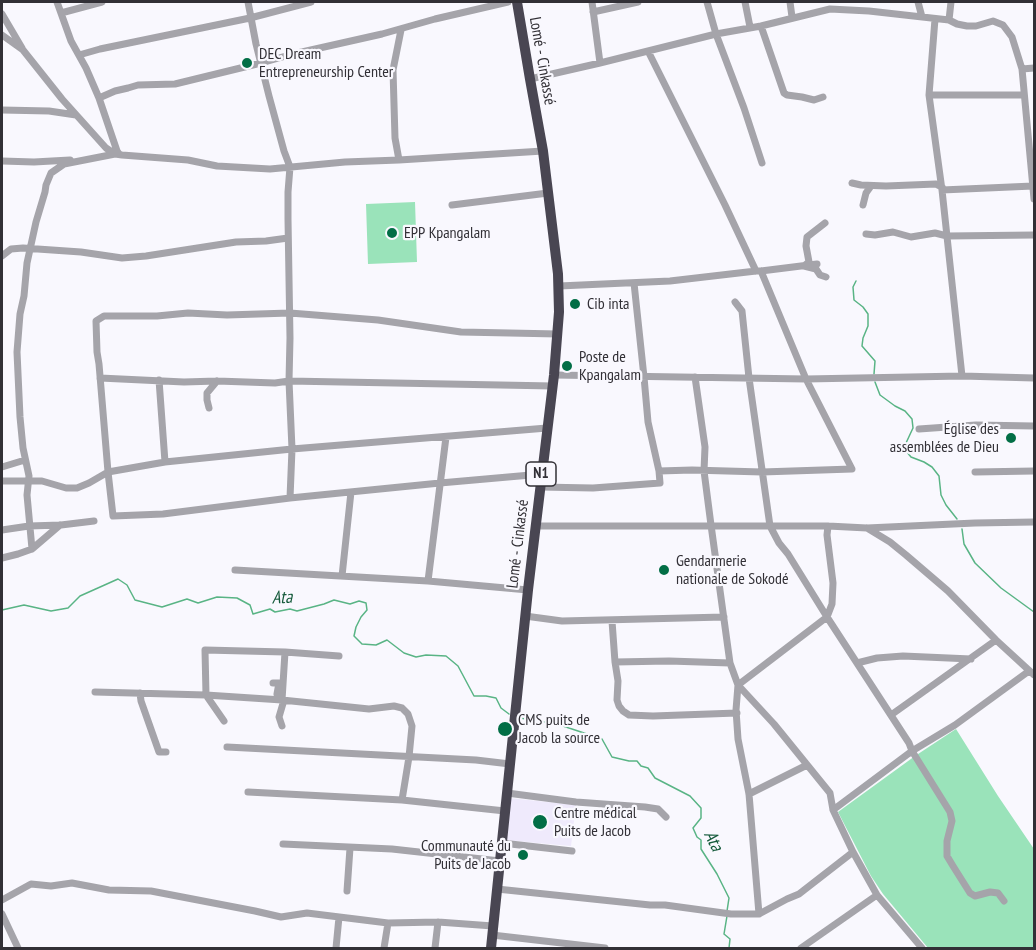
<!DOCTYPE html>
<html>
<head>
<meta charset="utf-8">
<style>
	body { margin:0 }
	#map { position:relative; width:1036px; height:950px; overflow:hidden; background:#f9f8fe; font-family:"PT Sans Narrow",sans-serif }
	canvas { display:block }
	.frame { position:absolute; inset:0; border:3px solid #323036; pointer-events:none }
</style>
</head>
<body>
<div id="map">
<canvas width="1036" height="950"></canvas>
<div class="frame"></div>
</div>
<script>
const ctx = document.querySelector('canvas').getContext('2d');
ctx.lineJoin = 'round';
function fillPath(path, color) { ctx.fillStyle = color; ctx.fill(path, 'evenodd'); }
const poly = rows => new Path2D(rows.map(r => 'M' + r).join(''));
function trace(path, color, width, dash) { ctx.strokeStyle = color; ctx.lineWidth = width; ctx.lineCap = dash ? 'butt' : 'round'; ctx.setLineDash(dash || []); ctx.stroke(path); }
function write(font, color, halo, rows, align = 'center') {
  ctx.font = font + ' "PT Sans Narrow",sans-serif'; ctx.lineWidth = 4.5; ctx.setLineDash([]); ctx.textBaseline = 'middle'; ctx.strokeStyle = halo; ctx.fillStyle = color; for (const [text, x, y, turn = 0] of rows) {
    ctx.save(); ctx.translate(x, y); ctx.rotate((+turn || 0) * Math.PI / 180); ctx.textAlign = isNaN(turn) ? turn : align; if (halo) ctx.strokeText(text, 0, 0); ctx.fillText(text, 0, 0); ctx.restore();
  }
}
fillPath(poly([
	[509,798,576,805,571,846,505,840]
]), '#efeafc');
fillPath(poly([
	[415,202,417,262,368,264,366,204],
	[956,729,998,796,1034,849,1034,948,928,948,883,894,871,876,838,812,915,756]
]), '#9ae3ba');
trace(poly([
	[856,281,853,287,854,300,863,307,868,314,868,326,863,338,862,346,875,361,874,374],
	[875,382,880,395,895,406,905,411,912,419,913,428,906,443,906,451,911,457,924,462,932,467,939,476,941,495,946,505,957,519],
	[962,529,964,544,975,563,1001,588,1034,612],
	[2,610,24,605,51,611,68,608,80,596,118,579,127,585,135,600,162,607,187,599,198,603,217,597,237,598,250,605,253,614,270,609,275,612,290,609,297,611,324,604,334,600,350,604,359,601,366,603,367,610,361,617,356,627,354,636,362,644,376,645,387,640,404,653,416,657,426,655,446,656,458,666,474,696,486,696,496,698,501,708,509,714],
	[520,718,557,724,602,739,612,757,629,761,637,761,641,766,648,768,655,778,690,796,701,808,701,818,693,828,697,837,701,840,701,849,717,874,729,898,727,911],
	[727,916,724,934,730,939,729,948]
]), '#59b485', 1.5);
trace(poly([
	[57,2,71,41,86,68,99,98,117,151,119,154,122,155],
	[248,2,256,44,269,96,284,151,290,167,288,192,288,219,290,338,289,381,292,449,290,498],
	[592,2,600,63],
	[707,2,716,34,744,108,762,163],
	[745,2,750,27],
	[790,2,792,17],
	[918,2,922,17],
	[593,12,638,2],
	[61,13,102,2],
	[2,14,22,48],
	[935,19,929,95,942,190,962,376],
	[949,20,951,2],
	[761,26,784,93,787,95,802,97,814,100,823,97],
	[2,35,23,50,62,99,106,148,115,154,122,155,188,160,217,166,270,169,345,162,399,160,543,151],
	[648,51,725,205,756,271],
	[79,55,100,49,250,18,311,2],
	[1022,69,1034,68],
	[530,79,600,63,716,34,761,26,830,9,869,11,949,20,957,24,967,26,976,26,993,21,1003,25,1012,37,1022,69,1034,199],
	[929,95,1024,95],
	[99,98,115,91,128,88,138,85,175,84,261,63,293,54,382,34,435,19,508,2],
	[2,110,49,111,76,115],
	[399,160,395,138,393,70,401,30],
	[2,161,34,162,70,160],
	[852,183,861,185,886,186,936,184,942,187],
	[942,190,1033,186],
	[452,205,548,193],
	[863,205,866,193,871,186],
	[825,223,807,237,806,246,809,262,804,266,816,269,820,275,826,277],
	[866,234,875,235,893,232,911,237,935,233,947,236,1034,235],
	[2,256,11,249,23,248,81,252,122,258,146,256,236,242,266,241,288,238],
	[559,286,670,281,756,271,761,271,817,264],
	[735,302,742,311,749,378,770,526,779,543,788,554,827,617,909,743,912,751,833,810],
	[554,375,806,379,962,376,1034,378],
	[695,377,705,447,704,471,711,525,730,663,738,685,774,724,830,793,833,810,853,852,877,895,922,948],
	[100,378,184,382,217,381,275,383,289,381,553,386],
	[159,380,165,462],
	[209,408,207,400,207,393,217,381],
	[919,429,976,425,1034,426],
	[2,467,25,460],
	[659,471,692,470,762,472,852,469,806,379,761,271],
	[975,472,1034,471],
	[542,474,440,483,290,498,163,514,113,516,108,472,99,364,97,352,96,321,104,316,157,316,188,313,227,315,290,313,378,320,461,332,558,334],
	[2,481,42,481,66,488,77,488,89,483,108,472,165,462,292,449,547,428],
	[540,487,593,488,660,483,659,471,648,422,644,377,634,283],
	[535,526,828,526,867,528,975,523,1034,522],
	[867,528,890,542,906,555,948,591,996,640,1034,675],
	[2,530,29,526,61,525,94,521],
	[32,549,60,525],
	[2,558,18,554,32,549,27,495,29,476,23,448,20,417,17,352,20,314,24,296,27,263,36,222,45,192,46,185,51,173,64,164,115,154],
	[235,570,428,581,528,590],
	[342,576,351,492],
	[428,581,446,437],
	[525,616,562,621,724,617],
	[612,621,615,662,618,681,617,700,619,706,623,711,629,715,653,716,737,713],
	[615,662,669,661,730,663],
	[857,663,877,658,903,656,971,659],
	[273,683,279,683,277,694,282,695],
	[95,692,206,695,282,700,369,709,394,706,402,708,408,714,412,726,409,757,402,800],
	[140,693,141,701,159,752,166,752],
	[282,700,285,652],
	[891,715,996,640],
	[224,721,206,695,205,650,285,652,339,656],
	[282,726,279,717,284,700],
	[227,747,476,760,510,764],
	[248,792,402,800,505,811],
	[507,793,576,802,645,807,658,809,666,817],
	[749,794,807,765],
	[502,843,572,851],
	[283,844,392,849,500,861],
	[497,889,650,905,665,905,731,914,759,914,787,899,799,894,853,852],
	[347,891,350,848],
	[2,900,31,884,51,886,72,883,109,890,151,891,255,911,281,917,307,913,388,923,438,922,493,926],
	[1004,901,998,893,990,892,975,896,970,893,953,866,947,856,947,841,952,821,950,812,912,751,955,725,1029,671],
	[2,914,18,948],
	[759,914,749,794,738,739,736,710,738,685,827,617,832,604,833,583,827,535,828,526],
	[492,935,605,948],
	[336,948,339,917],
	[384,948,388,923],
	[435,948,438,922],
	[801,948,877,895]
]), '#a5a4aa', 7);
trace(poly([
	[491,948,528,590,554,375,559,312,558,274,543,151,530,79,517,2]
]), '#494652', 10);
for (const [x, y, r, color] of [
	[247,63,6,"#026e46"],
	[392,233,6,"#026e46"],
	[575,304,6,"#026e46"],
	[567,366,6,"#026e46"],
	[1011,438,6,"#026e46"],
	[664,570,6,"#026e46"],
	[505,729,8,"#026e46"],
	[540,822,8,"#026e46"],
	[523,855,6,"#026e46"]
]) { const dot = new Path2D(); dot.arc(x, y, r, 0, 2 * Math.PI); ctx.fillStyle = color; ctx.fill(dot); trace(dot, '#f9f8fe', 2); }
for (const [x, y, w] of [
	[541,474,30]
]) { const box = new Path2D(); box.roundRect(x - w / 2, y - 12, w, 24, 4.5); ctx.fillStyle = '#f9f8fe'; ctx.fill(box); trace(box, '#323036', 1.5); }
write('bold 15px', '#323036', null, [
	["N1",541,474]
]);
write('16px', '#323036', '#f9f8fe', [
	["DEC Dream",259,54],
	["Entrepreneurship Center",259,72],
	["EPP Kpangalam",404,233],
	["Cib inta",587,304],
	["Poste de",579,357],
	["Kpangalam",579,375],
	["Église des",999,429,"right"],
	["assemblées de Dieu",999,447,"right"],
	["Gendarmerie",676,561],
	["nationale de Sokodé",676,579],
	["CMS puits de",518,720],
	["Jacob la source",518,738],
	["Centre médical",554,813],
	["Puits de Jacob",554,831],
	["Communauté du",511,846,"right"],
	["Puits de Jacob",511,864,"right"]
], 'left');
write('16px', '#323036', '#f9f8fe', [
	["Lomé - Cinkassé",542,61,80],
	["Lomé - Cinkassé",518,544,-83]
]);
write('italic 18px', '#155a3b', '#f9f8fe', [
	["Ata",282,598,-2],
	["Ata",713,841,63]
]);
</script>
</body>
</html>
